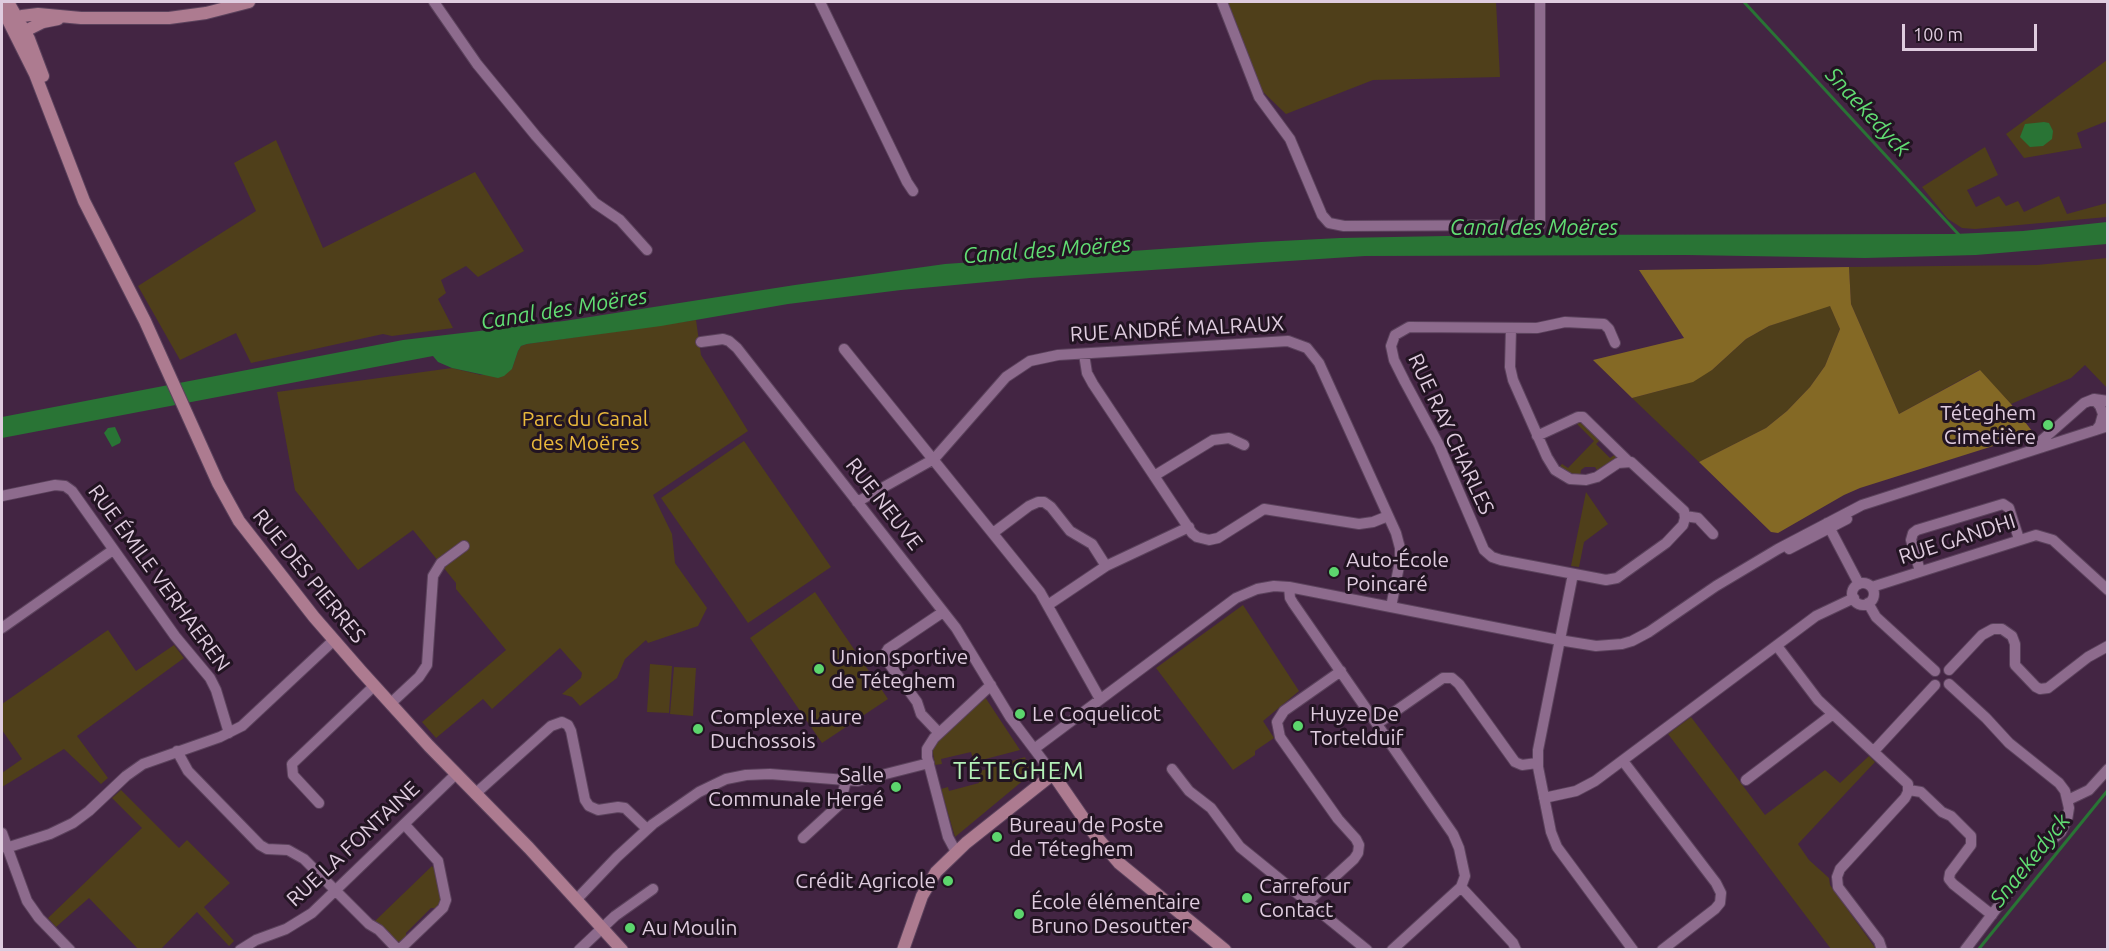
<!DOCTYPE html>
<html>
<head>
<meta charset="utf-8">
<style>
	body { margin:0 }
	#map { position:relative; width:2109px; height:951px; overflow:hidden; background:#432543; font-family:Ubuntu,sans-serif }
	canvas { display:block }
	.frame { position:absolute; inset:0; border:3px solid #dfccdf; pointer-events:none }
	.scale { position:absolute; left:1902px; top:24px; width:135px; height:27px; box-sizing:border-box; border:3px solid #dfccdf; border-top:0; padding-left:8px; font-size:18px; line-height:21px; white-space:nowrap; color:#dfccdf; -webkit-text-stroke:4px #221422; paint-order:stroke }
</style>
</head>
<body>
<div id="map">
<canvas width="2109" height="951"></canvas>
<div class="frame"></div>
<div class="scale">100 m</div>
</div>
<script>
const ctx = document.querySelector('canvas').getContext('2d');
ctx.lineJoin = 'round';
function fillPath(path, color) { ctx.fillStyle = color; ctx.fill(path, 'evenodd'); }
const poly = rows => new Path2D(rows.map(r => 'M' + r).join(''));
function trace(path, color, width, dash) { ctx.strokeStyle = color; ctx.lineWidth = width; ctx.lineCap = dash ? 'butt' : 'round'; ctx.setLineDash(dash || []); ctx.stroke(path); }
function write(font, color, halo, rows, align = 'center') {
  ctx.font = font + ' Ubuntu,sans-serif'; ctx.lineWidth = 6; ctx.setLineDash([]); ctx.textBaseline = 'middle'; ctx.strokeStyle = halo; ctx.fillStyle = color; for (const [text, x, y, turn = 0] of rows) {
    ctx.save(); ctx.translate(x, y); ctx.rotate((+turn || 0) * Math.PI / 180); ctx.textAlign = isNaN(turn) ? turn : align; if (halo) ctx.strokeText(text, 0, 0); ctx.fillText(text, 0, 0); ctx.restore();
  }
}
fillPath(poly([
	[1228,2,1496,2,1500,77,1373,80,1286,114,1262,91],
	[2107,60,2107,121,2077,133,2082,148,2024,158,2006,134],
	[276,140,323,248,475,172,524,251,478,277,466,266,441,280,446,293,438,299,453,328,392,336,383,334,251,363,236,333,180,360,138,286,256,211,234,163],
	[1985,147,1998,175,1967,190,1976,207,1999,196,2006,206,2018,201,2024,212,2059,196,2067,214,2107,203,2107,217,1975,229,1962,228,1948,219,1922,187],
	[2107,258,2107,388,2085,365,2071,378,2011,404,1979,370,1899,414,1851,304,1849,267,2037,265],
	[1830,305,1840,329,1825,366,1810,387,1787,411,1766,428,1699,462,1632,398,1670,388,1712,370,1746,339,1769,326],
	[696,320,701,355,748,431,653,495,672,534,675,563,707,608,698,626,648,643,646,640,625,659,617,678,580,706,572,697,562,694,581,678,582,673,560,648,492,709,483,699,436,738,422,722,506,650,456,589,456,583,413,530,358,570,295,490,277,392,452,368,481,375,512,369,518,351,521,346,527,344],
	[1580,421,1601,439,1596,444,1610,458,1617,453,1618,459,1598,472,1595,467,1585,467,1581,470,1580,477,1571,475,1559,467,1562,464,1568,468,1594,441,1576,423],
	[744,441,831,567,748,623,661,498],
	[1586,492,1608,524,1584,542,1579,567,1571,566],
	[815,592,888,699,822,743,750,638],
	[1243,605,1299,691,1263,721,1274,738,1255,751,1255,755,1233,770,1156,668],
	[108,630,136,671,174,645,184,658,77,736,108,778,101,784,64,749,2,787,2,773,22,759,2,730,2,704],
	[650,664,672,666,669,713,647,712],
	[674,667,696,668,693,716,670,714],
	[985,697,1020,750,974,762,971,752,941,759,942,764,935,765,932,747],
	[1691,717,1765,815,1825,770,1840,783,1869,756,1875,762,1798,844,1809,860,1829,878,1830,885,1876,949,1831,949,1668,734],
	[1025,757,1031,774,955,837,941,789,948,787,949,791,979,783,977,772],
	[121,790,179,848,187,840,230,883,204,907,234,941,229,946,197,912,160,950,138,949,89,898,56,927,48,918,142,828,112,798],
	[432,866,438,874,442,903,436,908,431,908,406,933,406,937,401,942,394,941,375,921]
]), '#4f3f1a');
fillPath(poly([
	[1849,267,1851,304,1899,414,1980,370,2011,404,2032,431,2028,435,1860,488,1844,495,1778,533,1771,532,1699,462,1766,428,1787,411,1810,387,1825,366,1840,329,1830,306,1769,326,1746,339,1712,370,1693,382,1632,398,1593,360,1684,338,1639,270]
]), '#846925');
fillPath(poly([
	[2044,122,2049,123,2053,131,2052,139,2043,146,2030,147,2020,137,2025,124],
	[2107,222,2107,244,1976,255,1865,258,1687,255,1365,256,1030,278,901,290,788,304,661,326,527,344,521,346,518,351,512,369,504,376,498,378,452,368,438,362,433,356,2,438,2,417,403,340,564,321,795,285,945,264,1261,242,1340,238,1499,235,1954,234,2023,231],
	[115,427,121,440,120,443,112,447,104,433,108,428]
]), '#297435');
trace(poly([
	[1744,2,1960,236],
	[1978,950,2108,790]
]), '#297435', 3);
const street = poly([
	[434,2,477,64,536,136,595,203,620,220,647,250],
	[820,2,907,182,913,191],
	[1222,2,1259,97,1290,139,1322,215,1329,223,1344,226,1540,225,1540,2],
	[1511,328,1510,367,1513,380,1547,457,1555,470,1570,479,1586,480,1597,477,1618,463,1631,462,1684,511,1685,518,1683,525,1666,543,1617,578,1606,580,1501,560,1492,557,1484,550,1439,445,1405,382,1394,360,1391,346,1395,335,1409,327,1537,328,1565,322,1604,324,1609,329,1615,343],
	[701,342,723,339,729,341,737,348,956,628,1010,717,1053,774],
	[844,349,1040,592,1100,699],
	[1084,354,1087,373,1093,384,1192,533,1197,537,1209,540,1218,538,1264,509,1359,524,1373,522,1388,516],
	[2094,399,2100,406,2103,414,2100,425,2096,430],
	[1537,436,1578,417,1583,417,1628,461],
	[2033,448,2084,403,2094,399,2108,401],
	[1154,476,1213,440,1229,438,1244,445],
	[2,496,55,485,65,486,72,491,175,636,210,678,216,690,229,733],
	[857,502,934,459,1006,377,1030,361,1058,355,1288,341,1307,348,1319,363,1396,533,1400,548,1400,561,1391,607],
	[1685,516,1698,518,1713,534],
	[1827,523,1859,584],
	[993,533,1029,506,1038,502,1044,502,1051,507,1070,531,1092,544,1106,566],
	[1789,549,1847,519],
	[1920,571,1911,540,1913,533,1917,530,2003,504,2009,508,2019,539],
	[1573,574,1538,750,1538,767,1551,832,1557,847,1633,950],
	'1852 594a11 11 0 1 1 22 0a11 11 0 1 1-22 0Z',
	[1289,587,1290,598,1293,603,1453,834,1459,848,1465,876,1461,887,1392,950],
	[1872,587,2036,535,2053,540,2108,590],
	[1868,603,1876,617,1935,671],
	[1048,605,1106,566,1189,527],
	[2,628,113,550],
	[1777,646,1818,700,1908,784,1908,792,1905,798,1840,869,1837,877,1838,887,1879,941,1882,950],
	[1949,670,1982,635,1993,629,2002,629,2012,636,2015,644,2015,665,2036,687,2040,689,2048,688,2088,657,2108,646],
	[1949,684,1986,718,2009,743,2059,783,2065,791,2069,808,2067,820,2061,832,2041,850,1965,950],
	[390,704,419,677,427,665,433,576,441,563,464,546],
	[1377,724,1443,678,1452,678,1459,684,1515,762,1522,765,1537,763],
	[939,733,921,714,917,702,888,662,885,654,888,649,943,612],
	[1034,749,1236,598,1257,589,1274,586,1289,587,1559,640,1596,646,1622,644,1632,641,1649,632,1716,586,1778,549,1862,505,2108,426],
	[177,751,188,771,260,845,267,849,288,850,304,859,369,924,379,930,398,950],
	[1874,751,1935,685],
	[1623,761,1716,883,1721,893,1720,903,1715,909,1662,950],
	[1172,769,1189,791,1211,808,1240,847,1367,950],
	[1746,780,1833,714],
	[1909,790,1921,792,1942,812,1951,816,1971,836,1971,845,1950,873,1949,879,1953,884,1992,915],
	[475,794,551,726,562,722,568,725,571,731,585,800,589,806,598,810,618,807,625,808,647,829],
	[1544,798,1576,791,1595,781,1816,616,1854,598],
	[2068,800,2089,790,2108,769],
	[319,803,293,775,292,764,374,686],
	[2,833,27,901,39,918,70,950],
	[803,838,840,804,846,781],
	[6,848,50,834,73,823,89,811,126,776,143,764,220,737,242,726,334,640],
	[956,852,948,837,927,757,927,749,934,738,991,685],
	[1461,887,1513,943,1516,950],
	[576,900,617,857,653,824,699,792,726,779,746,775,770,774,858,781,929,763],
	[1307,902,1354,859,1358,853,1359,845,1356,839,1338,819,1280,737,1277,722,1284,711,1341,671],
	[240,950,256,940,286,929,312,913,456,774],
	[399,950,443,908,446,900,438,861,405,825],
	[579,950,615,916,653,889]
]);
const secondary = poly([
	[8,2,29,39,43,76],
	[2,8,35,74,84,201,145,321,218,483,239,521,314,617,361,671,429,746,529,848,622,950],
	[9,22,22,16,38,14,81,18,169,18,206,13,249,2],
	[19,34,43,22,58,19],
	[903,950,922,896,936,872,966,843,1053,774,1095,835,1119,863,1225,950]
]);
trace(street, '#5b425c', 12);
trace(secondary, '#5b425c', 14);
trace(street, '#8d6b8d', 10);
trace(secondary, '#ad7b90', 12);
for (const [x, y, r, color] of [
	[2048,425,6,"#5cd56d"],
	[1334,572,6,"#5cd56d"],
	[819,669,6,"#5cd56d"],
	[1020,714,6,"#5cd56d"],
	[1298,726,6,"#5cd56d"],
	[698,729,6,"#5cd56d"],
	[896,787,6,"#5cd56d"],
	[997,837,6,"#5cd56d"],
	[948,881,6,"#5cd56d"],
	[1247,898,6,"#5cd56d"],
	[1019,914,6,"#5cd56d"],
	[630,928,6,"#5cd56d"]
]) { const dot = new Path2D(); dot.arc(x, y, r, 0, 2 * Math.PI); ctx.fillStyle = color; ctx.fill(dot); trace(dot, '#221422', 2); }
write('21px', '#dfccdf', '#221422', [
	["RUE ANDRÉ MALRAUX",1177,329,-3],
	["RUE RAY CHARLES",1451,434,65],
	["RUE NEUVE",884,504,52],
	["RUE GANDHI",1957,539,-18],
	["RUE DES PIERRES",309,576,51],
	["RUE ÉMILE VERHAEREN",159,578,54],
	["RUE LA FONTAINE",353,844,-43]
]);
write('21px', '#dfccdf', '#221422', [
	["Téteghem",2036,413,"right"],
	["Cimetière",2036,437,"right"],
	["Auto-École",1346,560],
	["Poincaré",1346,584],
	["Union sportive",831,657],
	["de Téteghem",831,681],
	["Le Coquelicot",1032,714],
	["Huyze De",1310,714],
	["Tortelduif",1310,738],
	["Complexe Laure",710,717],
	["Duchossois",710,741],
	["Salle",884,775,"right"],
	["Communale Hergé",884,799,"right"],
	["Bureau de Poste",1009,825],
	["de Téteghem",1009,849],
	["Crédit Agricole",936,881,"right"],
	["Carrefour",1259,886],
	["Contact",1259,910],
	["École élémentaire",1031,902],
	["Bruno Desoutter",1031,926],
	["Au Moulin",642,928]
], 'left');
write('21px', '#eab93c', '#221422', [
	["Parc du Canal",585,419],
	["des Moëres",585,443]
]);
write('italic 22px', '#61dd73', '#221422', [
	["Snaekedyck",1868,112,47],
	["Canal des Moëres",1534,228],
	["Canal des Moëres",1047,250,-4],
	["Canal des Moëres",564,309,-9],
	["Snaekedyck",2030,860,-51]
]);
ctx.letterSpacing = '1.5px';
write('24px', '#b4f2b8', '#221422', [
	["TÉTEGHEM",1019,771]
]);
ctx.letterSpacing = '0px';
</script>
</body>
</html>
